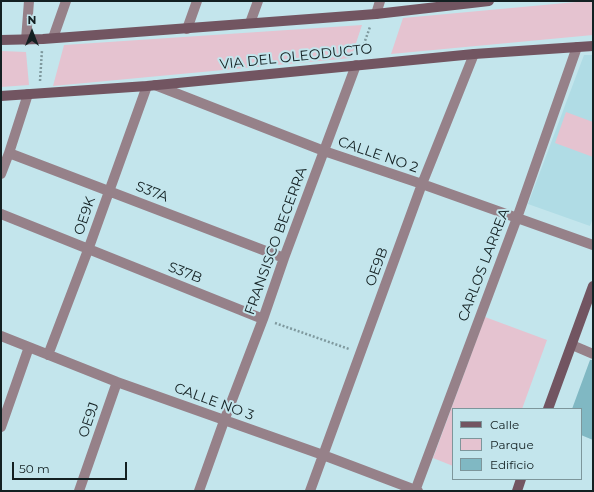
<!DOCTYPE html>
<html>
<head>
<meta charset="utf-8">
<style>
	body { margin:0 }
	#map { position:relative; width:594px; height:492px; overflow:hidden; background:#c3e5ec; font-family:Montserrat,sans-serif }
	canvas { display:block }
	.frame { position:absolute; inset:0; border:2px solid #132022; pointer-events:none }
	.legend { position:absolute; left:452px; top:408px; width:130px; height:72px; box-sizing:border-box; background:#c3e5ec; border:1px solid #7d969b; margin:0; padding:5px 7px; list-style:none; font-size:12px; color:#132022 }
	.legend li { display:flex; align-items:center; gap:8px; height:20px }
	.legend b { width:20px; border:1px solid #7d969b }
	.north { position:absolute; left:12px; top:12px; width:40px; height:40px; -webkit-text-stroke:3px #c3e5ec; paint-order:stroke; rotate:0deg; font-size:11px; font-weight:700; line-height:16px; text-align:center; color:#132022 }
	.north::after { content:''; display:block; margin:auto; width:14px; height:18px; background:#132022; clip-path:polygon(50% 0,100% 100%,50% 72%,0 100%) }
	.scale { position:absolute; left:12px; top:462px; width:115px; height:18px; box-sizing:border-box; border:2px solid #132022; border-top:0; padding-left:5px; font-size:12px; line-height:14px; white-space:nowrap; color:#132022; -webkit-text-stroke:3px #c3e5ec; paint-order:stroke }
</style>
</head>
<body>
<div id="map">
<canvas width="594" height="492"></canvas>
<div class="frame"></div>
<ul class="legend">
<li><b style="height:5px;background:#725561"></b>Calle</li>
<li><b style="height:11px;background:#e5c3d0"></b>Parque</li>
<li><b style="height:11px;background:#80b8c3"></b>Edificio</li>
</ul>
<div class="north">N</div>
<div class="scale">50 m</div>
</div>
<script>
const ctx = document.querySelector('canvas').getContext('2d');
ctx.lineJoin = 'round';
function fillPath(path, color) { ctx.fillStyle = color; ctx.fill(path, 'evenodd'); }
const poly = rows => new Path2D(rows.map(r => 'M' + r).join(''));
function trace(path, color, width, dash) { ctx.strokeStyle = color; ctx.lineWidth = width; ctx.lineCap = dash ? 'butt' : 'round'; ctx.setLineDash(dash || []); ctx.stroke(path); }
function write(font, color, halo, rows, align = 'center') {
  ctx.font = font + ' Montserrat,sans-serif'; ctx.lineWidth = 4; ctx.setLineDash([]); ctx.textBaseline = 'middle'; ctx.strokeStyle = halo; ctx.fillStyle = color; for (const [text, x, y, turn = 0] of rows) {
    ctx.save(); ctx.translate(x, y); ctx.rotate((+turn || 0) * Math.PI / 180); ctx.textAlign = isNaN(turn) ? turn : align; if (halo) ctx.strokeText(text, 0, 0); ctx.fillText(text, 0, 0); ctx.restore();
  }
}
fillPath(poly([
	[584,55,593,55,593,218,590,226,528,204]
]), '#b0dce5');
fillPath(poly([
	[587,1,593,1,593,35,391,54,403,18],
	[362,25,351,58,53,86,64,45],
	[1,51,26,52,29,85,1,87],
	[566,112,593,122,593,157,555,143],
	[485,317,547,340,522,409,453,409,453,466,433,458]
]), '#e5c3d0');
fillPath(poly([
	[590,360,593,360,593,440,581,435,581,409,572,409]
]), '#80b8c3');
trace(poly([
	[361,52,370,27],
	[40,81,42,50],
	[275,323,349,349]
]), '#7f999e', 2.5, [2, 2]);
trace(poly([
	[376,14,380,1],
	[250,23,258,1],
	[187,29,197,1],
	[53,38,66,1],
	[26,40,29,1],
	[155,85,324,151,422,184,593,245],
	[9,153,284,258],
	[1,174,9,153,28,94],
	[1,214,263,319],
	[1,336,117,382,323,455,418,491],
	[572,345,593,354],
	[48,355,88,250,147,86],
	[1,427,29,347],
	[79,491,117,382],
	[199,491,224,421,263,319,284,258,356,65],
	[310,491,422,184,474,54],
	[415,491,517,218,577,47]
]), '#968189', 10);
trace(poly([
	[1,40,43,39,376,14,489,1],
	[1,96,147,86,474,54,593,46],
	[548,409,593,286],
	[517,491,521,479]
]), '#725561', 10);
write('14px', '#132022', '#c3e5ec', [
	["VIA DEL OLEODUCTO",296,57,-6],
	["CALLE NO 2",378,155,19],
	["S37A",152,192,21],
	["OE9K",85,216,-71],
	["FRANSISCO BECERRA",276,241,-70],
	["CARLOS LARREA",484,265,-69],
	["OE9B",377,267,-70],
	["S37B",185,273,21],
	["CALLE NO 3",214,402,20],
	["OE9J",89,420,-71]
]);
</script>
</body>
</html>
